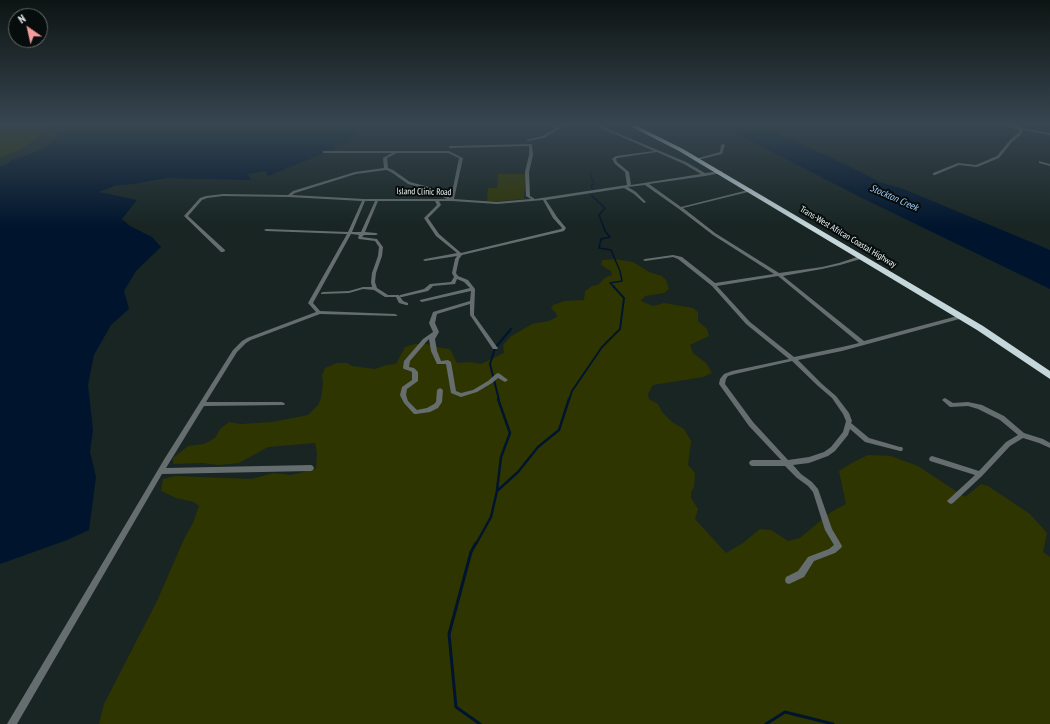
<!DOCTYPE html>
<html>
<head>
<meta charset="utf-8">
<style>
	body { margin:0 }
	#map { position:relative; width:1050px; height:724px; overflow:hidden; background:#182523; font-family:"PT Sans Narrow",sans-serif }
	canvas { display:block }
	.north { position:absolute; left:8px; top:8px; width:40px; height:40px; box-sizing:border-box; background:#070d0c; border:1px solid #636968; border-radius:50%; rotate:326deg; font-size:11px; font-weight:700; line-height:16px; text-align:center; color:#ecf4f3 }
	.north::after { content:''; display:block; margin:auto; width:14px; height:18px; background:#f59b9d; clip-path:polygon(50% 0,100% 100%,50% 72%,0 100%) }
</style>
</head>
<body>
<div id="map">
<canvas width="1050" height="724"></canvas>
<div class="north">N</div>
</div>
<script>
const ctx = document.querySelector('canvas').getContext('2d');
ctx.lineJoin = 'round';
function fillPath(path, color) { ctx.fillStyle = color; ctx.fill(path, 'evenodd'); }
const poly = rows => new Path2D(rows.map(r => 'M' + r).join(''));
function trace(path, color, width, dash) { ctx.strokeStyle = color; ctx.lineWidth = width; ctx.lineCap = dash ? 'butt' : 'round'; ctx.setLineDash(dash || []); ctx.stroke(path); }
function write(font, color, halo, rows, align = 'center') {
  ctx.font = font + ' "PT Sans Narrow",sans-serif'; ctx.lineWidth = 4; ctx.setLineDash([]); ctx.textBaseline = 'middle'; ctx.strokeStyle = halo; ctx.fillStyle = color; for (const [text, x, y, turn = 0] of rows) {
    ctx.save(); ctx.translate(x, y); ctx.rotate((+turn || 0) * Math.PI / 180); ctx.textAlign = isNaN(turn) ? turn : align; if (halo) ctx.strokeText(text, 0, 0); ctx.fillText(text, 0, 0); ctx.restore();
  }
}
fillPath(poly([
	[0,125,54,125,23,148,0,158],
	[498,174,526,174,524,199,487,202,488,188,497,188],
	[614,259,633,262,649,272,662,276,666,280,669,289,664,293,645,296,641,301,653,306,664,303,693,308,698,312,698,321,707,329,709,336,690,345,693,353,706,363,712,373,703,377,653,385,648,394,649,399,658,404,662,412,672,422,684,429,691,441,688,465,695,473,694,487,691,492,691,498,698,509,695,519,726,553,743,543,760,529,771,530,788,541,800,538,831,512,846,504,839,471,850,464,868,455,891,456,918,466,965,497,981,484,988,486,1030,514,1047,533,1043,552,1050,557,1050,724,99,724,104,704,157,601,185,537,193,523,199,506,194,502,176,498,161,491,163,479,176,476,251,479,274,473,291,475,316,469,317,452,315,443,268,447,239,463,219,465,202,463,173,464,173,458,188,446,204,444,215,438,220,429,229,422,241,424,272,422,308,415,318,405,321,398,323,384,322,375,325,368,337,363,347,363,352,366,375,369,386,365,396,364,405,347,415,344,427,344,441,348,450,349,457,363,470,362,481,364,504,353,503,345,510,337,532,324,549,321,557,317,556,313,551,308,553,305,565,301,584,300,585,291,592,286,598,285,606,277,612,275,611,271,601,265,602,260]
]), '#2f3500');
fillPath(poly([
	[71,125,349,125,349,129,356,132,349,142,334,146,335,149,268,176,266,171,248,174,251,180,166,178,134,184,117,185,99,192,137,200,122,219,130,226,152,237,161,247,136,271,124,291,129,309,111,325,94,355,88,385,93,430,90,452,96,477,89,530,67,540,0,564,0,166,7,164,12,160,38,151,57,138,57,135,71,127],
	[726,125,758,125,845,164,882,183,901,188,1050,250,1050,289,864,199,737,134]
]), '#00152d');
trace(poly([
	[592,170,590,173,594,184,591,185,592,189],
	[589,193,593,197]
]), '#00152d', 1);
trace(poly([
	[592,196,605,208,599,215,605,231,610,237,601,239,599,248,611,250,620,271,622,281,610,283,614,287]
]), '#00152d', 1.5);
trace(poly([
	[499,400,490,364,495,348,511,329],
	[569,400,572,391,602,347,620,329,624,298,613,286]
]), '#00152d', 2);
trace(poly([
	[497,490,501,457,510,433,498,399],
	[476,544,491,517,497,491,518,472,538,447,559,430,569,399]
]), '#00152d', 2.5);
trace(poly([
	[476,543,471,552,449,634,456,707,480,724],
	[766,724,785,712,833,724]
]), '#00152d', 3);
fillPath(poly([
	[562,125,564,126,544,138,528,141,526,140,542,136,562,125],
	[594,125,598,125,686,162,705,173,722,171,722,173,705,176,649,184,681,207,752,189,752,191,683,208,715,233,779,273,822,267,839,263,860,256,864,256,864,258,840,265,822,269,783,276,864,341,961,315,964,317,963,318,842,351,798,360,822,384,836,396,849,413,852,421,851,423,869,438,900,447,902,447,903,449,902,451,900,451,865,442,850,429,848,435,835,451,828,456,809,463,793,465,801,474,812,482,818,489,832,529,842,546,841,548,835,553,814,561,804,577,789,584,786,583,785,580,786,577,798,571,808,557,829,549,834,545,825,530,813,492,808,486,797,478,785,466,752,466,750,465,749,463,750,461,752,460,781,460,749,426,719,384,720,379,724,374,732,371,789,359,746,324,712,286,678,259,673,257,645,261,643,260,645,259,673,255,682,257,715,283,774,274,713,235,679,209,645,185,628,187,636,192,646,202,644,203,634,194,624,188,546,200,557,217,566,228,564,231,462,255,459,259,456,273,458,276,468,280,475,289,474,315,497,347,498,348,497,349,493,349,470,315,470,304,437,314,435,323,439,332,435,339,437,351,441,361,448,360,451,362,456,391,461,393,473,390,488,381,496,374,498,373,500,374,508,380,505,382,498,378,492,383,477,392,461,397,451,393,446,364,437,364,431,351,429,339,427,341,410,361,409,367,414,368,418,372,418,381,407,389,406,395,408,401,417,410,427,408,434,404,436,402,437,390,440,388,443,390,442,402,438,408,430,412,416,414,414,414,404,403,400,395,402,387,412,380,412,372,410,371,404,369,403,368,404,361,423,339,433,332,429,323,433,312,470,301,471,291,422,302,420,301,420,300,470,288,464,282,457,279,455,284,433,286,428,291,402,297,400,297,400,295,424,289,430,284,451,282,454,277,452,273,455,259,457,256,425,261,423,260,425,259,457,253,436,236,424,218,437,205,435,201,378,201,365,232,376,233,378,234,376,235,364,235,362,237,377,239,383,247,382,256,376,273,375,282,377,288,388,295,399,295,403,301,408,303,408,305,406,305,399,303,396,297,385,297,374,290,363,289,349,293,321,294,321,293,323,292,349,291,363,287,372,287,371,282,372,273,378,256,379,247,375,241,359,239,358,238,359,235,351,234,313,303,320,311,395,314,397,315,397,316,320,314,251,340,246,343,237,352,206,402,282,402,284,403,285,404,284,405,204,406,166,468,311,465,313,466,314,468,313,470,311,471,162,474,17,724,7,724,165,458,233,350,242,341,247,338,316,312,308,303,347,234,266,231,264,230,266,229,348,232,362,201,289,197,223,196,207,198,202,200,188,216,225,250,225,251,223,252,221,252,184,216,200,198,206,196,223,194,288,195,293,191,355,172,384,168,383,158,392,153,323,153,323,151,449,151,463,158,454,199,497,202,531,199,526,196,525,172,529,155,529,146,449,148,449,146,450,146,532,144,533,155,529,172,530,196,535,199,627,185,625,172,615,164,612,159,613,158,616,156,654,151,594,125],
	[657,152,684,164,701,174,631,185,629,172,617,162,616,159,617,158,657,152],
	[397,153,448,153,459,158,451,198,429,187,410,182,393,170,388,168,387,158,397,153],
	[386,170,391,172,408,184,427,189,447,199,364,199,292,195,295,193,356,174,386,170],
	[543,200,553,218,562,228,561,229,461,253,439,234,428,218,441,205,439,201,452,201,497,204,543,200],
	[365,201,375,201,361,232,352,232,365,201],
	[778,276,859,343,842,347,794,357,750,322,717,286,778,276],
	[792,361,818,386,832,398,843,414,846,421,843,432,831,447,824,452,809,457,788,460,753,422,725,384,726,379,728,376,735,374,792,361],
	[998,125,1005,125,1016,127,1014,125,1017,125,1020,128,1050,133,1050,135,1023,130,1023,131,1021,135,1012,142,999,158,977,167,959,165,935,175,933,175,933,173,958,163,976,165,997,156,1010,140,1020,131,1018,129,998,125],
	[723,144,725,145,722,154,697,160,695,159,720,152,721,145,723,144],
	[1039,161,1050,164,1050,166,1039,163,1039,161],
	[945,398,953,403,968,402,982,405,1004,416,1024,433,1043,439,1050,443,1050,448,1039,443,1023,438,1010,446,982,476,953,503,951,504,949,503,947,501,949,499,975,475,930,461,929,459,930,457,932,456,979,471,1006,442,1018,435,1000,420,978,409,968,406,950,407,942,400,943,399,945,398]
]), '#666d6e');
fillPath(poly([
	[628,125,635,125,683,149,983,326,1050,371,1050,379,977,330,859,259,679,151,628,125]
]), '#c6d7db');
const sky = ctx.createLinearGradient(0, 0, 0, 227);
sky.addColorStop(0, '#0d1413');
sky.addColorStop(0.55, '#374650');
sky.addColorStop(1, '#37465000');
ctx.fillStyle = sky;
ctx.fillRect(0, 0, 1050, 227);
write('9px', '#ecf4f3', '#070d0c', [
	["Island Clinic Road",424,192,1],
	["Trans-West African Coastal Highway",848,237,31]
]);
write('italic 10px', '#a2cefa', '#070d0c', [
	["Stockton Creek",894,198,24]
]);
</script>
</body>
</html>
